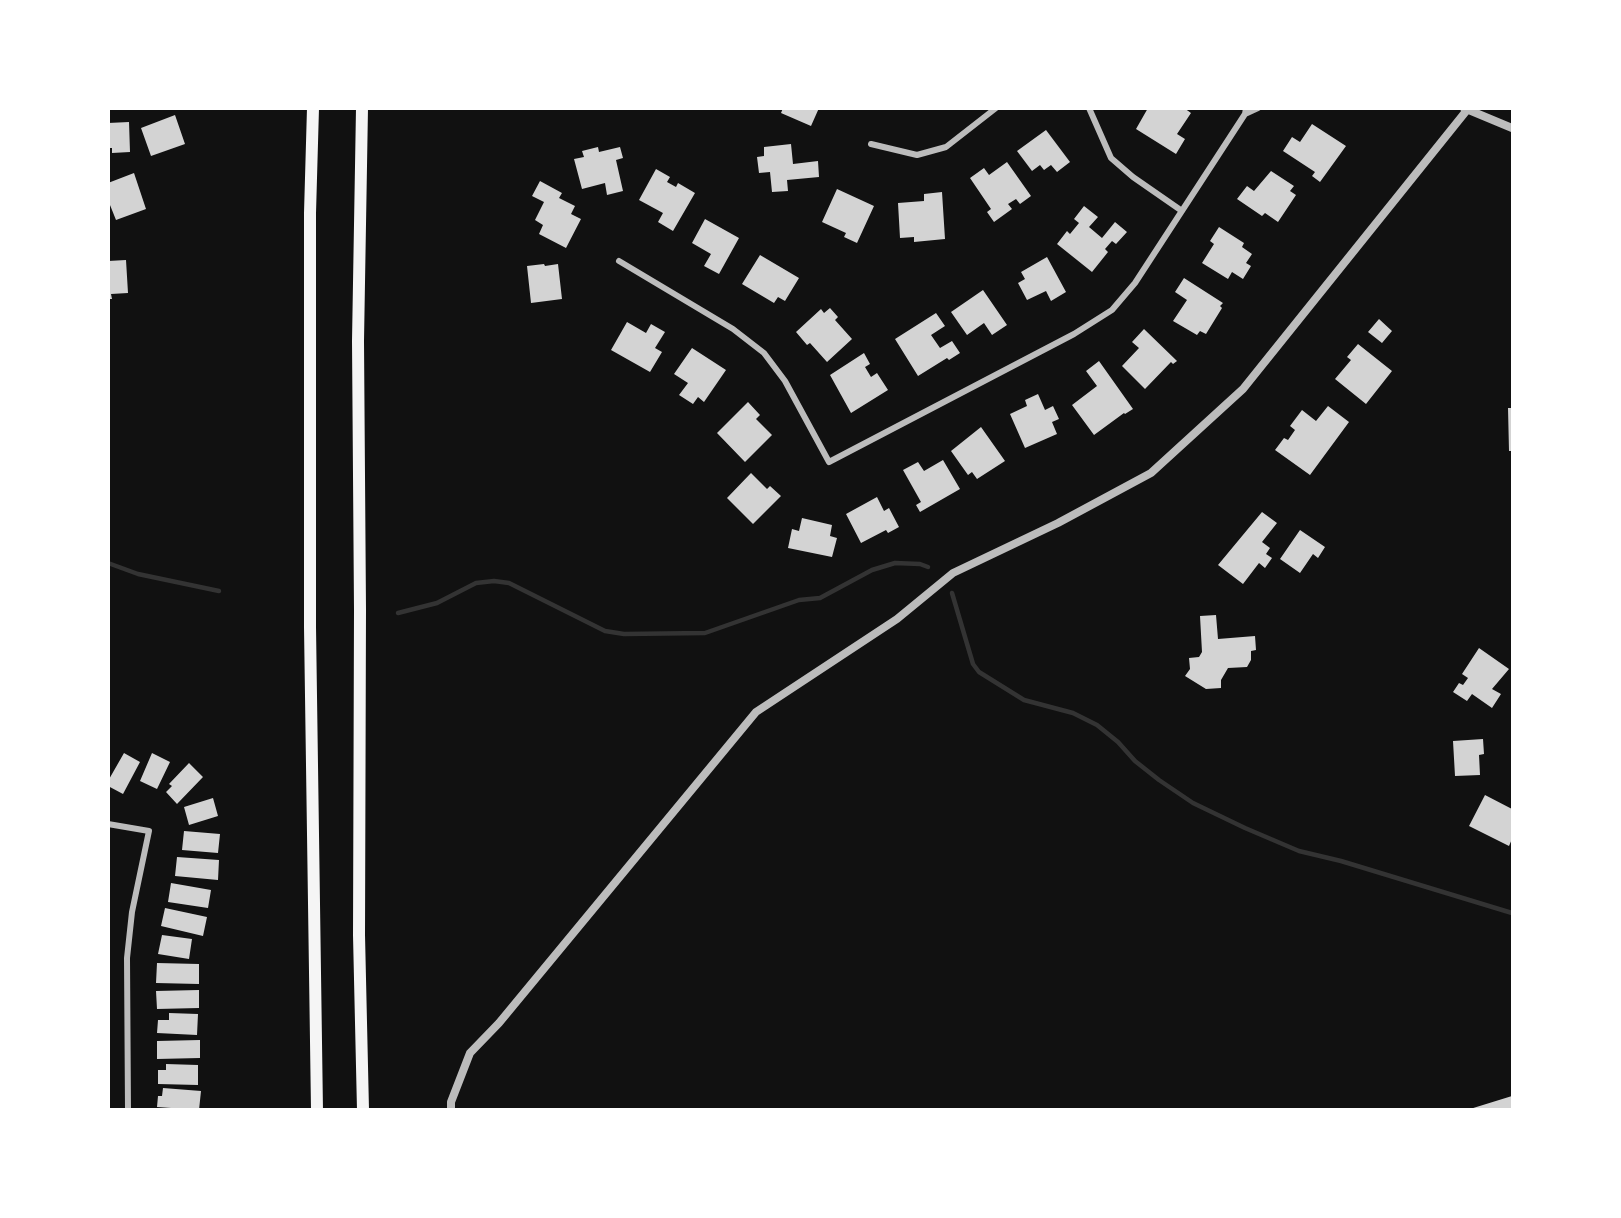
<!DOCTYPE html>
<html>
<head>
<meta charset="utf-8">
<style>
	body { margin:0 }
	#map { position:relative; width:1621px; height:1218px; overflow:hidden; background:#111; font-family:Quicksand,sans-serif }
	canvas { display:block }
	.frame { position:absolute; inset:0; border:110px solid #fff; pointer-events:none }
</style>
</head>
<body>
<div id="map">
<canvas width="1621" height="1218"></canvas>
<div class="frame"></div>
</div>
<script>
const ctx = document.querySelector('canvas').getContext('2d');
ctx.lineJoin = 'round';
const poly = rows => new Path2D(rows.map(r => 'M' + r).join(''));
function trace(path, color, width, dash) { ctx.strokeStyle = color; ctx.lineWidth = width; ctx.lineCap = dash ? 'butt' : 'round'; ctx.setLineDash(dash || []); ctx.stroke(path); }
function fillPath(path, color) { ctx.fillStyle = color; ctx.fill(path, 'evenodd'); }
trace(poly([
	[108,563,138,574,219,591],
	[952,593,973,664,979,672,1024,700,1073,713,1097,725,1118,742,1135,761,1159,780,1193,803,1245,828,1299,851,1341,861,1512,913],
	[398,613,437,603,476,583,494,581,509,583,605,631,624,634,705,633,799,600,820,598,872,570,895,563,920,564,928,567]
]), '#333', 4.5);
fillPath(poly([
	[783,108,819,108,811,126,781,113],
	[1148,108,1184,108,1191,113,1177,134,1185,139,1176,154,1136,129],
	[175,115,185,144,151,156,141,128],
	[129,122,130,152,112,153,112,148,108,148,108,123],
	[1312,124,1346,146,1320,182,1312,176,1315,172,1283,151,1292,137,1300,142],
	[1046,130,1070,162,1057,172,1051,165,1044,170,1040,165,1032,171,1017,151],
	[791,144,793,164,818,161,819,177,787,180,788,191,772,192,770,172,759,173,757,157,764,156,764,147],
	[598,147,599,152,620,147,623,158,616,160,623,191,607,195,605,183,582,189,574,159,584,157,582,151],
	[1007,162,1031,196,1020,204,1016,199,1008,204,1012,209,994,222,987,212,991,209,970,178,984,168,989,175],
	[656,169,670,177,667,182,676,187,678,183,695,193,673,231,658,222,663,213,639,200],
	[1271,171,1294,186,1290,191,1296,195,1278,222,1265,213,1262,216,1237,199,1247,186,1254,191],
	[134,173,146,209,116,220,108,200,108,183],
	[540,181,562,193,559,198,575,206,571,214,581,219,566,248,539,234,543,225,535,220,544,202,532,196],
	[837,189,874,206,857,243,844,237,846,233,822,222],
	[942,192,945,239,914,242,914,237,900,238,898,203,924,201,924,194],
	[1084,206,1098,217,1089,227,1102,238,1115,222,1127,232,1116,244,1112,241,1105,249,1108,252,1092,272,1057,244,1067,231,1070,234,1079,223,1074,219],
	[705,219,739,238,719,274,704,266,711,254,692,243],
	[1219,227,1244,243,1242,247,1252,254,1246,263,1251,266,1243,279,1232,272,1228,279,1202,263,1214,244,1210,241],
	[760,255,799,278,785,301,778,297,774,303,742,284],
	[1047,257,1066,292,1051,301,1046,291,1027,300,1018,283,1025,279,1021,272],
	[126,260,128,293,111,294,112,299,108,299,108,261],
	[544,264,545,266,558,264,562,299,531,303,527,266],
	[1184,278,1223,303,1220,306,1222,308,1206,334,1200,331,1197,335,1173,321,1187,300,1175,292],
	[983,290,1007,325,992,335,984,323,967,335,951,312],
	[830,308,838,317,835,320,852,339,827,362,810,343,807,345,796,332,821,309,824,313],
	[936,313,945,326,931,335,940,348,952,341,960,353,949,360,947,358,918,376,895,339],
	[1379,319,1392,331,1382,343,1368,332],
	[627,322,646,333,651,324,665,332,655,348,662,352,650,372,611,350],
	[1144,329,1177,361,1173,364,1171,362,1145,389,1122,366,1139,348,1132,342],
	[1358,344,1392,371,1366,404,1335,379,1351,360,1347,357],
	[692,348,726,370,704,402,698,397,693,404,679,395,688,383,674,374],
	[864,353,870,364,865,367,871,377,877,373,888,390,851,413,830,375],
	[1099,361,1133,409,1125,414,1124,413,1094,435,1072,405,1097,386,1086,371],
	[1038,394,1045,410,1053,406,1059,419,1052,422,1057,434,1025,448,1010,414,1027,406,1025,400],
	[748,402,760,415,756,419,772,435,745,462,717,433],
	[1328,406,1349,422,1310,475,1275,450,1284,438,1288,440,1295,430,1290,426,1302,410,1316,421],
	[1508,408,1512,408,1512,451,1509,451],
	[981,427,1005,461,977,479,972,472,968,475,951,451],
	[943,460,960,489,920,512,916,505,921,502,903,470,918,462,924,471],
	[751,473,767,489,770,486,781,496,753,524,727,498],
	[877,497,884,511,889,508,899,527,888,533,886,530,861,543,846,514],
	[1262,512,1277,523,1262,542,1270,548,1266,554,1272,558,1265,568,1259,563,1243,584,1218,565],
	[802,518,832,525,830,536,837,538,832,557,788,548,792,529,799,531],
	[1300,530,1325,547,1318,558,1313,554,1300,573,1280,559],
	[1216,615,1218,639,1255,636,1256,650,1251,651,1251,660,1247,667,1228,668,1221,680,1221,688,1206,689,1185,676,1190,669,1189,658,1199,657,1202,652,1200,616],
	[1479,648,1509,669,1492,689,1501,694,1492,708,1472,694,1467,701,1453,692,1459,683,1463,685,1468,678,1462,674],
	[1483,739,1484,754,1479,755,1480,775,1455,776,1453,741],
	[124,753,140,762,123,794,108,786,108,781],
	[152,753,170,762,157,789,140,781],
	[189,763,203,777,177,804,166,792,172,786,169,784],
	[1485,795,1512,809,1512,839,1509,846,1469,826],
	[213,798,218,816,189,825,184,807],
	[184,831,220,834,218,853,182,850],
	[177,857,219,860,218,880,175,876],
	[171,883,211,890,208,908,168,902],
	[165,908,207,917,203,936,161,926],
	[162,935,192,939,189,959,158,954],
	[157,963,199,964,199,984,156,983],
	[199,990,199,1008,157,1009,156,991],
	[169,1013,198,1014,197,1035,157,1033,158,1020,169,1020],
	[200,1040,200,1058,157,1059,157,1041],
	[166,1064,198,1065,198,1085,158,1084,158,1070,166,1070],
	[163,1088,201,1091,199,1110,157,1107,158,1096,162,1096],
	[1512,1096,1512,1110,1470,1110,1470,1109]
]), '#d3d3d3');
trace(poly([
	[1089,108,1111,158,1133,177,1182,211],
	[1246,108,1245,114,1258,108],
	[871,144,917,155,946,147,996,108],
	[619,261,733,329,764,353,785,381,829,462,1074,334,1112,310,1135,283,1245,114],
	[108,824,149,831,132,912,127,958,128,1110]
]), '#bcbcbc', 6);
trace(poly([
	[1464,108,1512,128],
	[451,1110,451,1102,470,1053,499,1023,756,712,897,619,953,573,1058,523,1151,473,1243,389,1467,110]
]), '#bcbcbc', 8);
trace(poly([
	[313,108,310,213,310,627,317,1110],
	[362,108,358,341,360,610,359,935,363,1110]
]), '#f5f5f5', 12);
</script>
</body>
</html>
